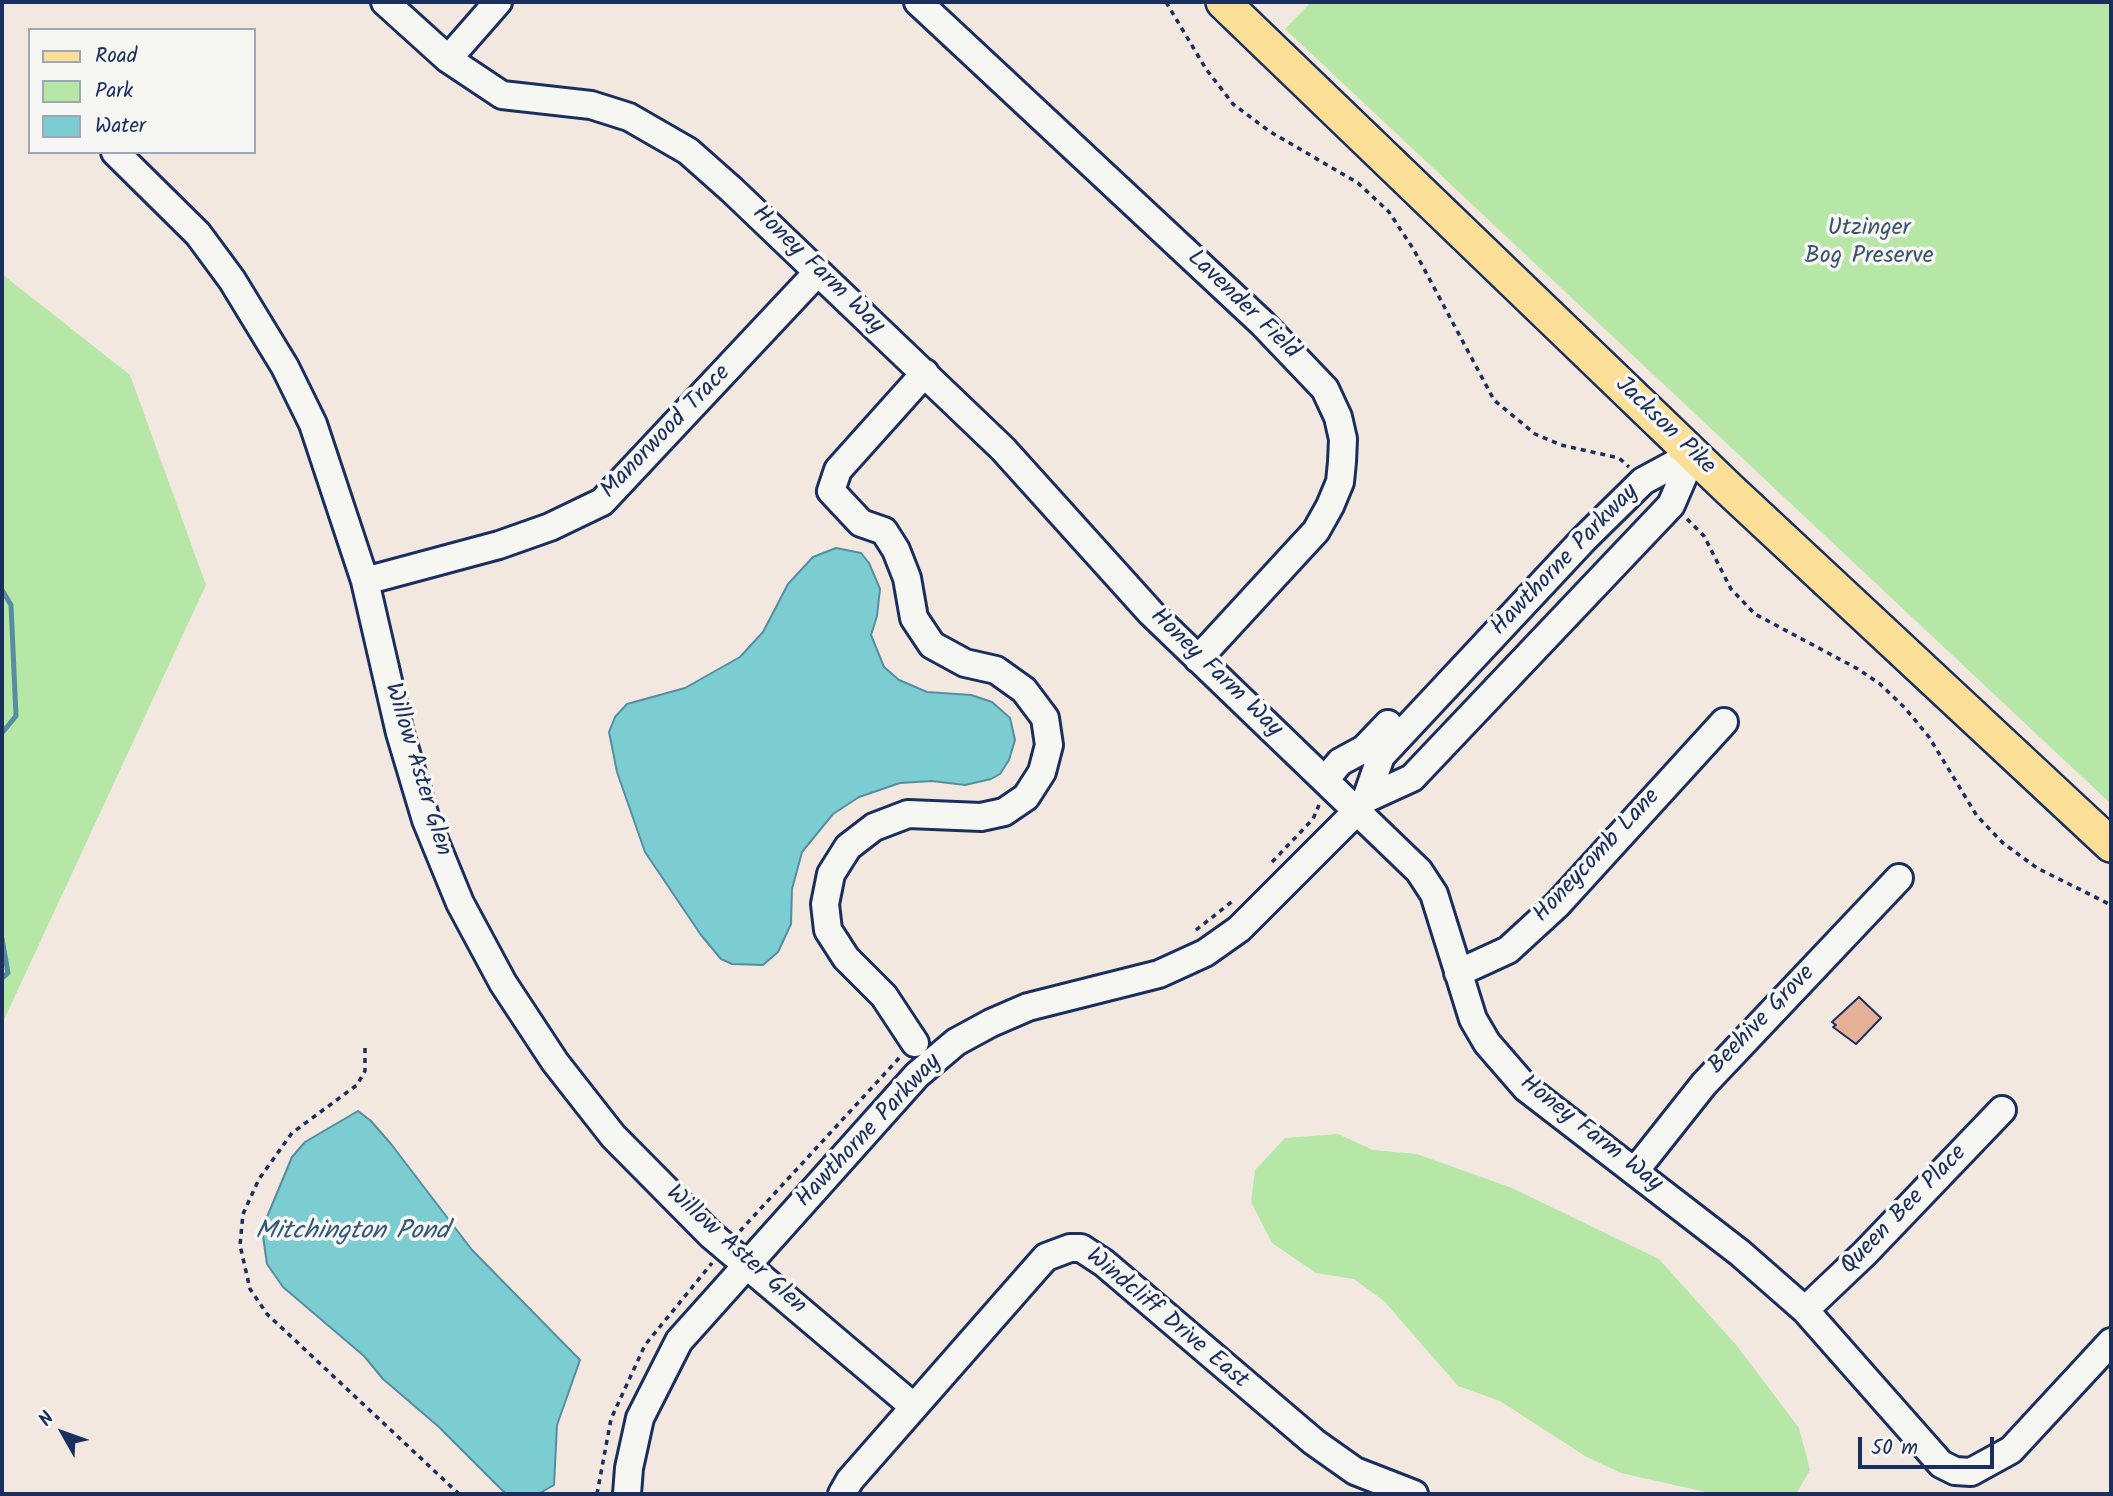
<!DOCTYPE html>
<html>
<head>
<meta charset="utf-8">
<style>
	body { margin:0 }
	#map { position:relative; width:2113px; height:1496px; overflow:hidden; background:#f2e8e0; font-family:Kalam,sans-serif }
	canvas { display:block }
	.frame { position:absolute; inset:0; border:4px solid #1b2f5e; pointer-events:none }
	.legend { position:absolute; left:28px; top:28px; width:228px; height:126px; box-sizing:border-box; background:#f6f6f2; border:2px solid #9ea6b7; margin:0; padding:9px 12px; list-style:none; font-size:21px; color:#1b2f5e }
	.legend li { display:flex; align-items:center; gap:14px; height:35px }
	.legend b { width:35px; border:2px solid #9ea6b7 }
	.north { position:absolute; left:28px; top:1398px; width:70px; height:70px; -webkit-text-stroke:5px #f6f6f2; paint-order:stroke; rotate:310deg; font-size:19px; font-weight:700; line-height:28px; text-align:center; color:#1b2f5e }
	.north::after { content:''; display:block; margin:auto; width:24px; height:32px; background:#1b2f5e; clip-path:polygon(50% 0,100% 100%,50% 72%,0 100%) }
	.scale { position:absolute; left:1858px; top:1437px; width:136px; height:32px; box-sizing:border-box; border:4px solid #1b2f5e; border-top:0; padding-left:9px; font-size:21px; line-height:24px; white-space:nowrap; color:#1b2f5e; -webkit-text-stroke:5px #f6f6f2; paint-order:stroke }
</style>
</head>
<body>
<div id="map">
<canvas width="2113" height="1496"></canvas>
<div class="frame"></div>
<ul class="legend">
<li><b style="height:9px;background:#fbdf96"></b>Road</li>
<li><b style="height:19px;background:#b7e7a7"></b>Park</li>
<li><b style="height:19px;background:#7bcdd1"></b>Water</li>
</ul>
<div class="north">N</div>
<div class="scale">50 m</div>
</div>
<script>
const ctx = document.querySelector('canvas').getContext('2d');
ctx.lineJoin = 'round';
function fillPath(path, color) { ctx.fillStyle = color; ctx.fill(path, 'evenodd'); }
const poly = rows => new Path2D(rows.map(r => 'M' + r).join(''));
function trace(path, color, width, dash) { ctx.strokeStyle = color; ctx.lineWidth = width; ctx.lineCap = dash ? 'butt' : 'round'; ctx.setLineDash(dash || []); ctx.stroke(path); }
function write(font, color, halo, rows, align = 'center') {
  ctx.font = font + ' Kalam,sans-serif'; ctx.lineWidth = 7; ctx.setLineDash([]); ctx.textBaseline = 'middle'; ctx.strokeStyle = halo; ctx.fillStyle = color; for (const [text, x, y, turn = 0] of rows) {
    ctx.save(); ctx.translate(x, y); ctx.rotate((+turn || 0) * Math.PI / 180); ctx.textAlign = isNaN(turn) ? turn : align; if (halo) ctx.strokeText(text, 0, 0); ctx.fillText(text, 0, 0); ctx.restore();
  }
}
fillPath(poly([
	[1311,2,2111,2,2111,804,1285,29],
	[2,274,130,375,206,585,2,1024],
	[1338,1134,1373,1150,1417,1154,1512,1188,1659,1259,1737,1346,1799,1428,1810,1470,1796,1494,1714,1494,1621,1473,1585,1456,1500,1401,1458,1386,1384,1301,1354,1279,1316,1273,1272,1243,1251,1202,1255,1170,1285,1138]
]), '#b7e7a7');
const water = poly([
	[836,548,861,553,869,563,880,589,877,616,871,635,884,667,899,680,927,692,971,695,992,702,1010,718,1015,740,1009,760,1000,774,991,779,965,785,932,781,900,783,859,797,833,814,802,852,792,889,791,924,778,952,763,965,732,964,721,959,701,935,645,852,617,772,609,732,615,717,627,704,685,688,740,657,763,632,788,584,813,557,836,548],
	[358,1111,371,1121,391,1144,472,1250,580,1360,557,1425,554,1485,540,1493,505,1493,439,1427,383,1379,364,1356,283,1287,267,1264,262,1229,292,1157,305,1142,358,1111]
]);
fillPath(water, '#7bcdd1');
trace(water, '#558ea3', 2);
trace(poly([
	[2,590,11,605,16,716,2,733],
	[2,939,8,973,2,978]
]), '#558ea3', 5);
const building = poly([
	[1859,997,1881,1018,1856,1044,1833,1027,1836,1025,1832,1022,1859,997]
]);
fillPath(building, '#e4b196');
trace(building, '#1b2f5e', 2);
const minor = poly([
	[385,2,448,59,502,95,591,105,629,117,688,151,732,190,1003,449,1151,613,1419,871,1434,894,1473,1019,1487,1043,1526,1088,1740,1253,1805,1310,1941,1464,1955,1471,1971,1472,2011,1450,2111,1342],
	[918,2,1262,323,1325,389,1338,417,1343,439,1342,462,1340,482,1330,506,1316,531,1198,659],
	[448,59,498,2],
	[115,152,198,234,232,280,285,367,313,424,365,581,400,733,426,820,460,903,503,983,555,1062,613,1136,711,1235,914,1407],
	[365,581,499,545,550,527,602,502,817,273],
	[1325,780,1340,762,1364,749,1388,724],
	[1366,799,1412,778,1671,505,1693,454],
	[1458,973,1508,950,1557,905,1724,722],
	[915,1043,884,996,846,958,828,930,825,904,831,874,848,847,874,827,908,814,981,817,1004,812,1026,797,1042,772,1049,745,1045,718,1024,690,996,670,965,663,932,645,914,618,907,578,896,550,884,531,861,523,831,491,838,470,925,373],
	[1635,1171,1704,1084,1899,878],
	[1805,1310,1865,1253,2002,1110],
	[627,1494,629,1468,640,1418,679,1341,917,1075,956,1042,991,1023,1028,1007,1159,974,1205,953,1239,929,1358,810,1366,799,1381,756,1584,539,1643,481,1693,454],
	[842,1494,850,1480,1037,1267,1046,1257,1070,1248,1081,1248,1104,1263,1314,1442,1355,1471,1414,1494]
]);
const major = poly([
	[1223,2,1729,489,2111,845]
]);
trace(minor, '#1b2f5e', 32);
trace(major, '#1b2f5e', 38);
trace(poly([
	[1166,2,1206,69,1233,104,1269,131,1358,183,1389,212,1414,250,1494,400,1535,434,1561,445,1619,458,1629,467],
	[1687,519,1704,536,1731,589,1755,614,1858,669,1880,684,1905,708,1929,737,1977,816,2003,843,2037,868,2111,905],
	[1272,862,1313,819,1319,805],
	[1196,930,1234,900],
	[365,1048,365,1071,357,1085,292,1133,259,1179,243,1214,240,1245,250,1289,267,1314,459,1494],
	[740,1231,901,1056],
	[597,1494,611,1419,645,1345,712,1263]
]), '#1b2f5e', 3.5, [5, 5]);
trace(minor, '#f6f6f2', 26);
trace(major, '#fbdf96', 33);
write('24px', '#3a546d', '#f6f6f2', [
	["Utzinger",1869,230],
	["Bog Preserve",1869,258]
]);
write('24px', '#1b2f5e', '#f6f6f2', [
	["Honey Farm Way",817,271,44],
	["Lavender Field",1242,306,44],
	["Jackson Pike",1664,427,44],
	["Manorwood Trace",667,433,-46],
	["Hawthorne Parkway",1566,561,-46],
	["Honey Farm Way",1215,674,44],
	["Willow Aster Glen",416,770,73],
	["Honeycomb Lane",1598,857,-47],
	["Beehive Grove",1763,1021,-46],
	["Hawthorne Parkway",870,1132,-47],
	["Honey Farm Way",1590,1135,38],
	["Queen Bee Place",1905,1211,-46],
	["Willow Aster Glen",735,1251,42],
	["Windcliff Drive East",1166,1320,40]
]);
write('italic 26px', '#33567b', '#f6f6f2', [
	["Mitchington Pond",352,1234]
]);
</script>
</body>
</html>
